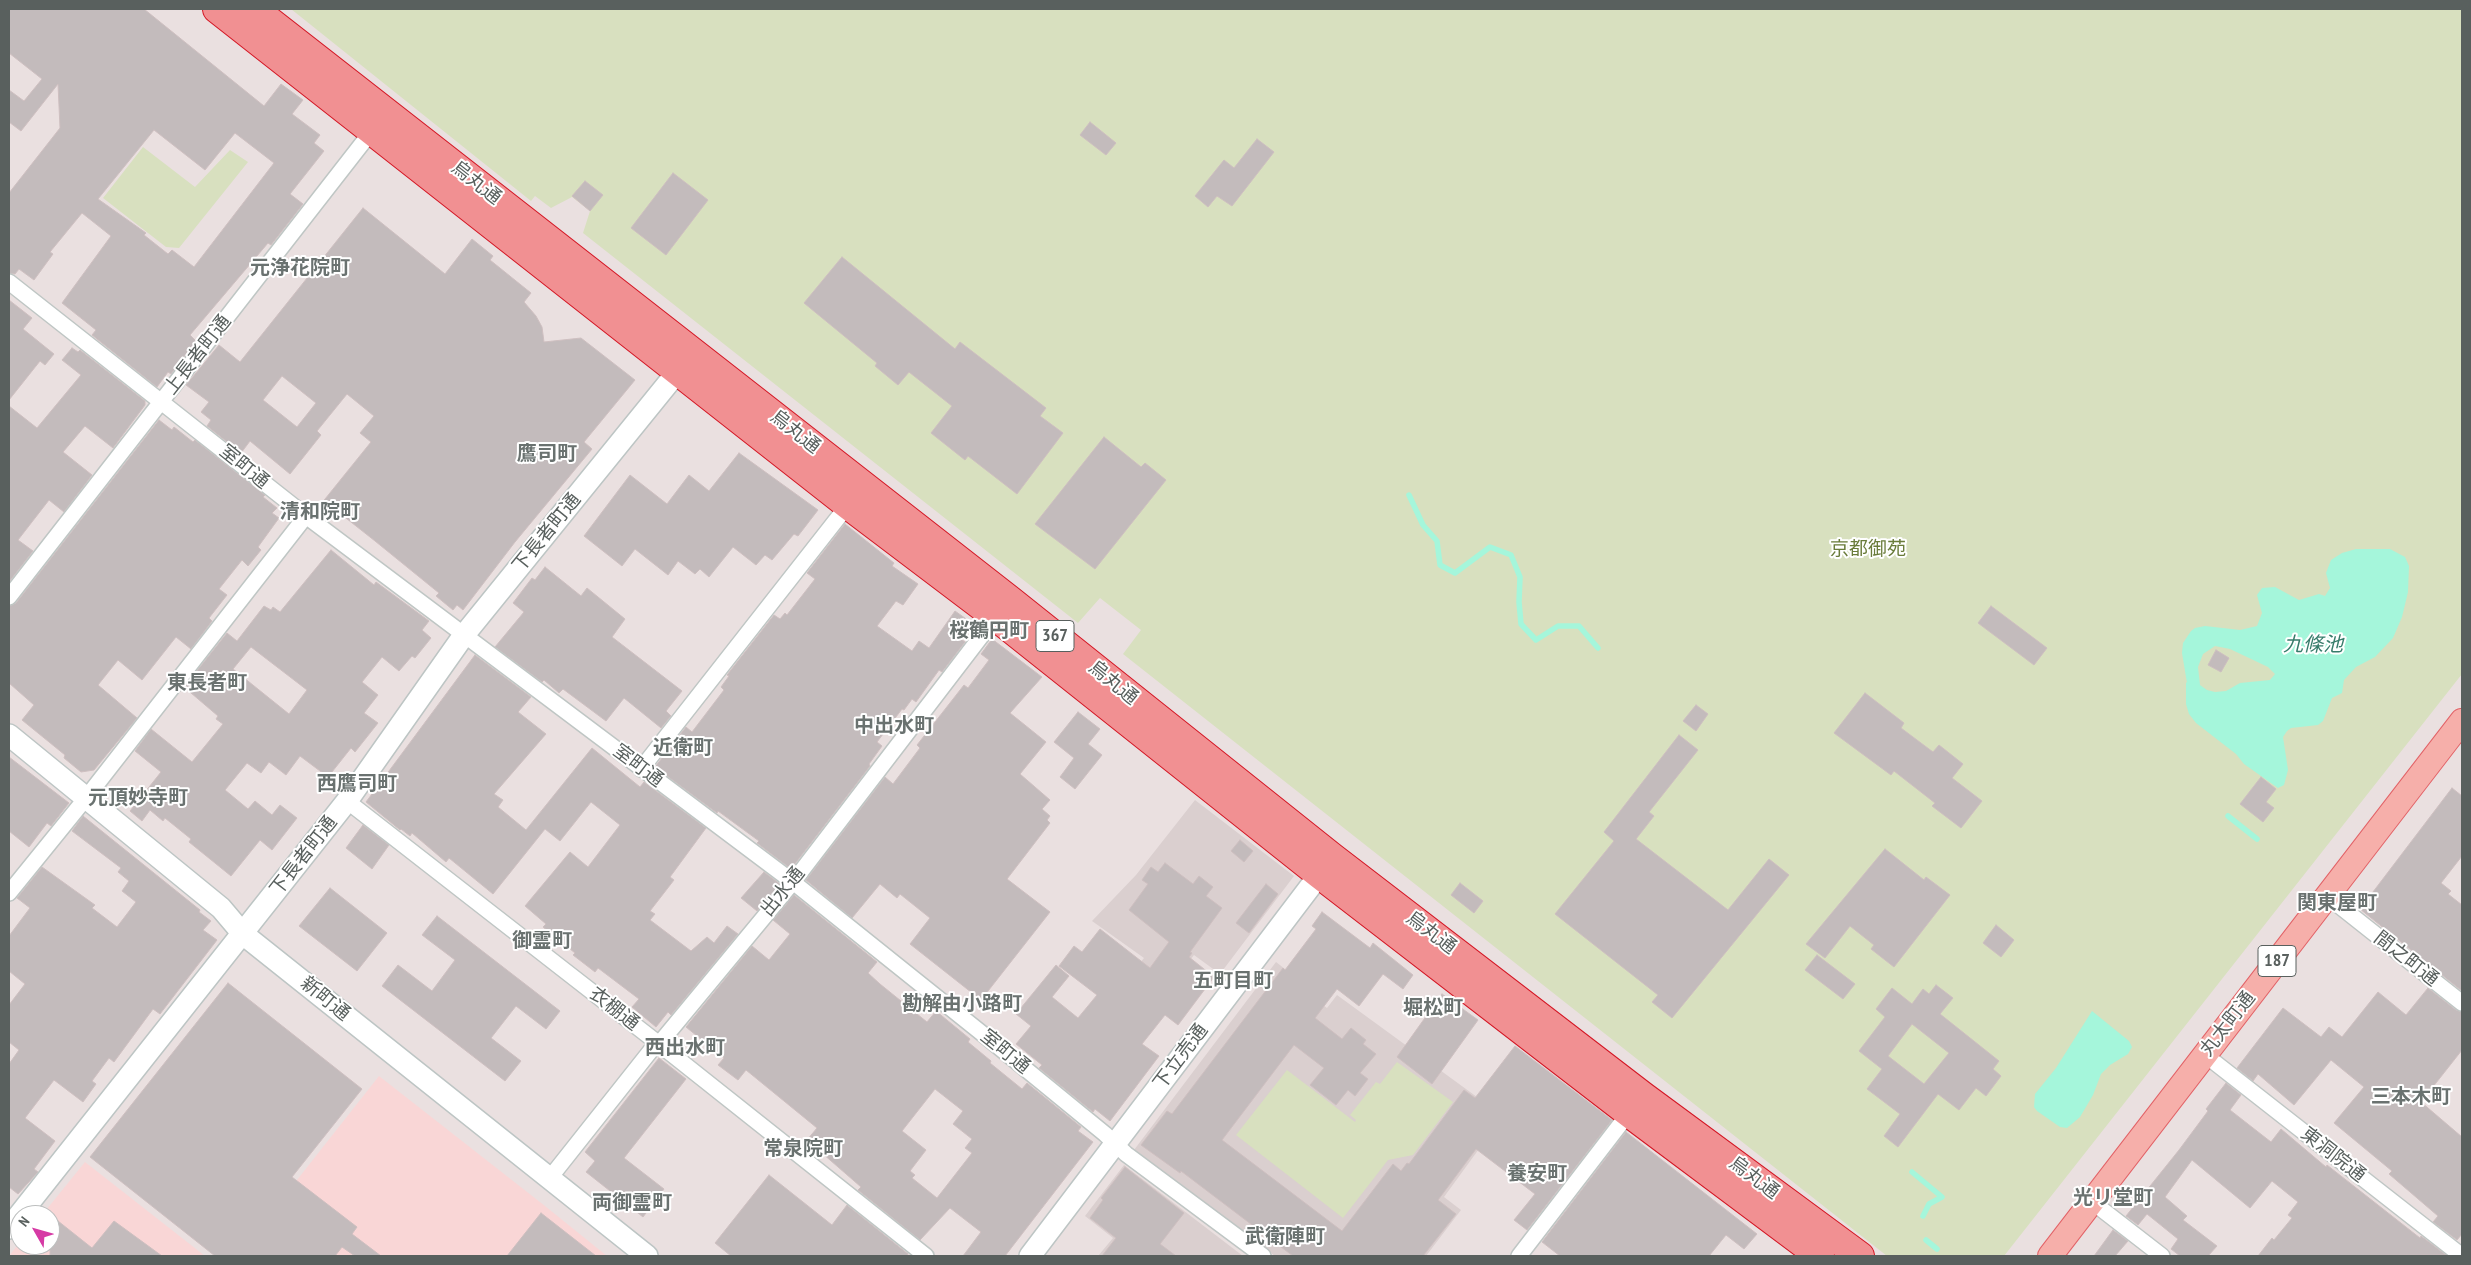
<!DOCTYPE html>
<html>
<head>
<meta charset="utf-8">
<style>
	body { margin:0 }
	#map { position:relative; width:2471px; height:1265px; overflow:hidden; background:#eae0e0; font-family:"PT Sans Narrow",sans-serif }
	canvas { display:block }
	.frame { position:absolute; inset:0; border:10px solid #59605e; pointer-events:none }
	.north { position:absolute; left:10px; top:1205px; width:50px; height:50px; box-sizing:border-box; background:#fff; border:1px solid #bdbfbf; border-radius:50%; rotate:308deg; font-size:14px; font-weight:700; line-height:20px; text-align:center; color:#59605e }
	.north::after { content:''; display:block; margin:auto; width:18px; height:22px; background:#d63aa5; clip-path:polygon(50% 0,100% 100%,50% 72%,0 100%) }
</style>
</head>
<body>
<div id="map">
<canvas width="2471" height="1265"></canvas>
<div class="frame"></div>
<div class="north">N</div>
</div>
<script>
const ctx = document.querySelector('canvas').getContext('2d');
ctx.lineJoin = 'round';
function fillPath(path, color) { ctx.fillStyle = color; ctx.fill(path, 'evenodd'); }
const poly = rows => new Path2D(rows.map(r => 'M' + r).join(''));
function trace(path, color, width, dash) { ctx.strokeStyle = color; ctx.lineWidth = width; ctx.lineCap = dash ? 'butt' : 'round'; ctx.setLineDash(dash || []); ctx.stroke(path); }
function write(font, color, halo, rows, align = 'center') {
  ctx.font = font + ' "PT Sans Narrow","Noto Sans JP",sans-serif'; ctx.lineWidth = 4; ctx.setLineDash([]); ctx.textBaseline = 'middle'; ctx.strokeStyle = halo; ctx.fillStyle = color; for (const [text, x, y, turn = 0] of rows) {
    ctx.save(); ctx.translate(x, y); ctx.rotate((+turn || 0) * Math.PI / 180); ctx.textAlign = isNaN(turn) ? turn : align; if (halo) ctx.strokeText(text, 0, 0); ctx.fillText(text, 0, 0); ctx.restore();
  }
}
fillPath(poly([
	[379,1076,545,1206,607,1256,237,1256],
	[85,1162,205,1256,9,1256,20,1242,20,1245,50,1245,50,1215,42,1215]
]), '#f9d6d6');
fillPath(poly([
	[1195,800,1294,876,1220,974,1194,955,1170,985,1140,963,1144,958,1092,921,1136,875],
	[1276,962,1312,990,1309,995,1327,1008,1337,995,1503,1116,1444,1197,1461,1210,1426,1256,1275,1256,1134,1150],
	[1124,1165,1243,1256,1098,1256,1113,1238,1085,1216]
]), '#dacfcf');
fillPath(poly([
	[291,9,2462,9,2462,674,2004,1256,1887,1256,1123,654,1141,630,1100,598,1078,623,583,233,590,211,572,197,551,208,535,196,531,201],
	[143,147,195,187,230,150,248,162,179,248,166,247,103,198],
	[1397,1062,1453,1102,1413,1155,1388,1160,1343,1218,1236,1135,1287,1070,1355,1122,1356,1120,1350,1115,1376,1082,1380,1084]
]), '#d8e0bf');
fillPath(poly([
	[2356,549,2390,549,2405,557,2409,566,2408,592,2402,617,2393,638,2375,657,2356,667,2344,680,2342,693,2332,698,2323,721,2318,725,2291,728,2287,731,2283,737,2288,770,2284,785,2278,788,2244,764,2236,754,2196,723,2189,714,2186,704,2186,682,2187,683,2182,653,2183,643,2191,631,2195,628,2205,626,2240,630,2257,626,2262,613,2257,595,2262,588,2275,587,2299,600,2319,594,2325,596,2330,588,2326,573,2331,560,2342,553],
	[2215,646,2230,649,2268,667,2275,674,2270,680,2240,683,2226,691,2215,692,2207,690,2200,685,2198,667,2203,654],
	[2092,1011,2129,1041,2132,1047,2128,1054,2110,1065,2101,1074,2093,1095,2080,1117,2067,1128,2060,1127,2037,1111,2034,1107,2035,1094,2056,1068]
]), '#a5f6db');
trace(poly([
	[1409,495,1423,525,1437,541,1440,565,1455,573,1490,547,1511,555,1520,577,1519,602,1521,624,1536,640,1558,626,1579,626,1598,648],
	[2228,816,2257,839],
	[1912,1172,1942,1197,1929,1204,1923,1216],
	[1926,1240,1937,1249]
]), '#a5f6db', 5.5);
const building = poly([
	[9,9,144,9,264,106,281,84,303,100,292,114,320,135,314,143,324,151,290,194,303,204,271,245,268,243,190,335,196,341,171,374,168,372,157,387,92,335,96,330,62,303,111,236,82,213,50,252,53,254,34,280,19,269,15,274,9,273,9,193,60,128,58,84,21,131,9,122,9,90,24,101,42,79,9,53,9,9],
	[154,130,205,170,235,133,274,163,194,267,172,250,168,254,144,235,146,233,98,199,154,130],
	[1090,122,1116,143,1106,155,1080,135,1090,122],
	[1257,139,1274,152,1232,206,1217,196,1208,207,1195,196,1224,160,1234,168,1257,139],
	[673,173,708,200,666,255,631,228,673,173],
	[585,181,603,195,590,211,572,196,585,181],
	[363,208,445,274,472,239,493,256,490,260,531,293,524,302,536,316,542,327,544,342,581,338,635,380,584,442,592,449,515,542,463,610,457,605,453,610,436,596,439,593,375,541,337,511,334,514,321,504,371,442,360,433,374,416,347,394,317,431,321,435,290,474,250,441,241,453,207,426,211,420,201,412,209,402,186,385,219,345,240,362,363,208],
	[282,376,316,403,297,427,263,400,282,376],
	[842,257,955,349,960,342,1046,408,1040,416,1063,433,1017,494,968,456,965,460,931,433,952,406,909,372,898,385,875,366,877,363,804,303,842,257],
	[9,300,32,318,23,329,54,354,45,365,40,361,9,400,9,300],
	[72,348,78,352,80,350,145,401,145,405,113,448,85,426,63,452,92,475,64,512,49,500,18,540,33,551,9,582,9,406,37,428,81,375,62,360,72,348],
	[159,420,172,430,174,427,193,442,195,440,265,495,263,497,277,508,272,513,279,518,258,547,261,550,248,566,242,560,219,589,227,595,209,618,212,621,191,649,176,637,142,680,118,660,98,685,137,718,94,770,81,772,64,758,65,755,22,720,34,705,9,683,9,606,16,603,159,420],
	[1104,437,1141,467,1145,463,1166,480,1095,569,1035,524,1104,437],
	[739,453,818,510,798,536,794,534,772,560,765,555,756,565,733,547,709,577,700,569,695,574,678,561,668,575,635,549,622,566,584,536,630,475,667,504,689,475,709,491,739,453],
	[845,524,894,563,892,566,918,584,903,605,896,601,877,626,912,651,919,641,929,648,955,611,969,621,958,637,965,642,942,672,939,670,916,702,912,699,904,710,902,709,877,742,882,746,869,764,870,766,791,869,757,843,759,841,718,811,717,813,655,767,686,727,692,732,724,690,721,687,729,676,727,675,774,615,780,619,785,613,787,615,815,579,807,573,845,524],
	[331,550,374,585,376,582,429,621,422,630,431,638,415,658,412,656,399,671,382,657,362,682,378,695,364,713,378,723,355,752,351,748,328,777,300,756,286,775,269,762,261,773,247,763,225,790,248,809,255,801,272,815,280,805,297,818,272,850,260,840,231,876,189,842,191,839,165,818,163,821,150,810,142,821,130,811,161,772,135,751,151,729,192,762,223,724,216,719,218,716,184,687,227,633,237,641,264,606,271,610,273,607,280,612,331,550],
	[251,647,307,690,289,714,233,669,251,647],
	[545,567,581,596,587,588,625,619,612,637,682,691,666,711,671,716,661,728,624,698,606,721,563,689,559,693,544,680,542,682,495,647,524,612,513,603,532,578,535,580,545,567],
	[1991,606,2047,648,2034,665,1978,623,1991,606],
	[992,639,1042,677,1010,713,1046,742,1020,774,1050,800,1042,809,1050,816,1047,820,1050,823,1007,879,1050,912,981,1000,910,944,930,918,900,894,897,898,880,884,852,918,806,880,885,777,893,784,920,748,917,745,964,685,968,688,989,660,981,654,992,639],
	[2216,650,2229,658,2221,672,2208,665,2216,650],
	[475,655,531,697,518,712,546,734,494,794,503,800,498,807,526,830,592,748,640,787,644,782,706,828,670,877,674,880,650,911,655,914,650,920,691,951,707,937,714,943,727,926,738,934,671,1015,668,1012,656,1027,632,1007,639,999,598,968,595,972,573,955,575,953,543,927,546,924,525,906,570,852,588,867,620,825,591,802,560,841,545,829,493,894,449,858,446,862,412,833,410,836,401,829,400,830,366,802,475,655],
	[1865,693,1904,723,1901,728,1933,752,1939,745,1963,764,1952,778,1982,801,1961,828,1932,806,1935,803,1894,771,1891,775,1834,733,1865,693],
	[1696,705,1708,714,1696,731,1683,721,1696,705],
	[1078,712,1100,729,1088,744,1102,755,1075,789,1060,777,1074,758,1054,742,1078,712],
	[1679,735,1698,750,1649,812,1654,816,1636,839,1728,910,1769,859,1789,875,1672,1018,1652,1002,1658,995,1555,914,1614,841,1604,832,1679,735],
	[9,757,69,803,51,826,47,823,29,847,9,831,9,757],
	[2261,777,2276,789,2266,802,2274,808,2263,822,2240,804,2261,777],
	[2452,788,2462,796,2462,856,2441,883,2451,891,2448,894,2462,905,2462,991,2360,909,2452,788],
	[83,816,200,910,199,912,211,921,203,930,217,940,160,1014,153,1009,114,1062,109,1058,92,1081,96,1084,83,1102,54,1080,25,1118,55,1141,34,1169,38,1172,18,1194,9,1187,9,1064,19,1050,9,1042,9,1005,25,984,9,971,9,936,30,908,17,898,42,867,95,905,92,908,117,927,136,902,122,891,129,881,118,872,121,868,72,831,83,816],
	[363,825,389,845,372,869,346,848,363,825],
	[1240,840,1253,851,1244,862,1231,851,1240,840],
	[1885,849,1924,880,1926,877,1950,895,1894,967,1871,949,1874,945,1850,926,1825,958,1806,944,1885,849],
	[1165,863,1193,884,1199,876,1213,887,1206,896,1222,908,1190,952,1192,953,1189,957,1214,977,1178,1025,1165,1015,1142,1044,1159,1056,1110,1121,1095,1109,1093,1112,1039,1068,1042,1065,1016,1044,1031,1026,1016,1014,1056,965,1069,976,1052,997,1078,1018,1097,995,1059,966,1074,946,1082,952,1100,929,1150,968,1169,942,1129,910,1148,884,1142,880,1151,867,1158,872,1165,863],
	[764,872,780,884,757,911,741,898,764,872],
	[1460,883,1483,901,1474,913,1451,895,1460,883],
	[1266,884,1278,894,1249,933,1236,923,1266,884],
	[330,888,387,933,357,971,299,926,330,888],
	[794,895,877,962,868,973,880,984,927,1022,936,1011,970,1039,968,1042,991,1061,990,1063,1022,1089,1027,1083,1081,1127,1078,1131,1093,1142,1005,1256,963,1256,981,1232,950,1208,920,1240,858,1190,861,1187,807,1140,817,1128,746,1070,738,1080,718,1065,724,1058,686,1027,752,946,769,960,790,934,773,920,794,895],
	[935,1089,963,1111,953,1124,972,1139,965,1148,972,1153,937,1198,912,1178,915,1175,910,1171,926,1150,902,1131,935,1089],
	[1322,912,1370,948,1373,943,1413,975,1403,989,1383,974,1359,1006,1337,989,1315,1018,1342,1039,1351,1028,1366,1040,1363,1044,1376,1054,1360,1073,1368,1079,1355,1096,1348,1090,1336,1105,1310,1085,1324,1068,1294,1045,1222,1140,1342,1231,1393,1164,1401,1171,1407,1163,1409,1164,1464,1090,1475,1098,1515,1046,1612,1120,1527,1230,1514,1220,1535,1194,1476,1149,1438,1200,1456,1214,1423,1256,1293,1256,1181,1171,1180,1173,1141,1145,1167,1111,1172,1114,1283,968,1285,970,1316,929,1312,926,1322,912],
	[437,916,560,1011,546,1029,516,1006,491,1038,521,1061,505,1081,382,986,398,965,432,991,455,960,422,935,437,916],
	[1996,925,2014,940,2001,957,1983,943,1996,925],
	[1817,955,1855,984,1843,999,1805,970,1817,955],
	[228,983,362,1089,292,1177,357,1227,352,1234,381,1256,355,1256,342,1247,335,1256,215,1256,90,1157,228,983],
	[1936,985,1953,998,1940,1014,1999,1061,1993,1069,2001,1076,1986,1096,1976,1088,1959,1110,1938,1094,1898,1147,1884,1136,1900,1114,1867,1089,1882,1069,1859,1051,1885,1017,1876,1009,1892,988,1912,1004,1923,989,1929,994,1936,985],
	[1912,1024,1949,1053,1924,1084,1888,1056,1912,1024],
	[2428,988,2456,1010,2462,1012,2462,1050,2421,1102,2462,1137,2462,1234,2457,1240,2433,1222,2438,1216,2389,1174,2392,1171,2334,1123,2364,1087,2331,1060,2294,1105,2258,1074,2253,1081,2237,1068,2283,1008,2321,1037,2329,1027,2342,1037,2378,992,2406,1015,2428,988],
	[1442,994,1478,1020,1432,1084,1397,1057,1442,994],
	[659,1058,686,1079,624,1158,664,1189,643,1217,586,1172,595,1161,585,1152,659,1058],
	[2226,1083,2241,1095,2230,1110,2271,1142,2281,1129,2326,1167,2327,1165,2420,1238,2421,1236,2446,1255,2258,1256,2272,1238,2274,1240,2292,1218,2288,1215,2298,1202,2272,1181,2250,1208,2192,1160,2165,1197,2187,1216,2183,1220,2217,1246,2208,1256,2180,1256,2171,1249,2178,1239,2147,1214,2138,1225,2126,1216,2179,1150,2208,1111,2206,1109,2226,1083],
	[1626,1132,1757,1234,1744,1249,1726,1235,1709,1256,1560,1256,1542,1242,1626,1132],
	[1125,1167,1184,1213,1160,1244,1176,1256,1102,1256,1116,1238,1090,1218,1103,1200,1101,1198,1125,1167],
	[769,1175,832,1225,847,1205,908,1254,907,1256,731,1256,715,1243,769,1175],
	[541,1213,596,1256,507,1256,541,1213],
	[58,1221,92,1248,114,1221,162,1256,50,1256,50,1231,58,1221],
	[2113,1230,2128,1241,2115,1256,2094,1256,2113,1230]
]);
fillPath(building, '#c3bbbc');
trace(building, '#cebfc0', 1);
const street = poly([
	[9,282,306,516,793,882,984,1035,1105,1134,1126,1154,1263,1256],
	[9,597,375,127],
	[641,769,848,505],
	[347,801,659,1044,926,1256],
	[9,893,86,798,306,516],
	[2327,896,2462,1003],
	[2204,1054,2462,1256],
	[549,1179,652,1049,659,1044,793,882,999,613],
	[2091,1201,2162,1256],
	[1519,1256,1632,1109]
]);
const secondary = poly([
	[9,735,221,908,243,934,647,1256],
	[9,1228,347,801,464,635,687,360],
	[1030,1256,1329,862]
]);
const primary = poly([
	[2050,1256,2462,721]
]);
const highway = poly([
	[217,9,848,505,996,617,1319,874,1629,1113,1820,1256],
	[254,9,1010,600,1332,857,1643,1096,1860,1256]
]);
trace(street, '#bfc6c4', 18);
trace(secondary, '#bdc5c4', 24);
trace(primary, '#e26267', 26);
trace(highway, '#d41624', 30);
trace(street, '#fff', 15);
trace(secondary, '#fff', 21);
trace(primary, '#f6afaa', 24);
trace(highway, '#f19092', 28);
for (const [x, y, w] of [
	[1055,636,38],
	[2277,961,38]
]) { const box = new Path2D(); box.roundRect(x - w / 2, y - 15.5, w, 31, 4); ctx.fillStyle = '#fff'; ctx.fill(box); trace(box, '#59605e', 1); }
write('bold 18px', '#59605e', null, [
	["367",1055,636],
	["187",2277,961]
]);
write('19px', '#59605e', '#fff', [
	["烏丸通",476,183,38],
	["上長者町通",198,355,-52],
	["烏丸通",795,432,38],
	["室町通",244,467,39],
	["下長者町通",547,533,-51],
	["烏丸通",1113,683,39],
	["室町通",638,766,37],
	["下長者町通",304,856,-52],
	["出水通",783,892,-51],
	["烏丸通",1431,933,37],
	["間之町通",2406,959,38],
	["新町通",325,999,39],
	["衣棚通",614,1009,38],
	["丸太町通",2228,1024,-52],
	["室町通",1005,1052,39],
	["下立売通",1181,1057,-53],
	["東洞院通",2333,1155,38],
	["烏丸通",1754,1178,37]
]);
write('19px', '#6a7c3b', '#fff', [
	["京都御苑",1868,550]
]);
write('bold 20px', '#6a7270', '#fff', [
	["元浄花院町",300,268],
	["鷹司町",547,454],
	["清和院町",320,512],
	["桜鶴円町",989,631],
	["東長者町",207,683],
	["中出水町",894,726],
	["近衛町",683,748],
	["西鷹司町",357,784],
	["元頂妙寺町",138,798],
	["関東屋町",2337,903],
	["御霊町",542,941],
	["五町目町",1233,981],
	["勘解由小路町",962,1004],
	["堀松町",1433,1008],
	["西出水町",685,1048],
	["三本木町",2411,1097],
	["常泉院町",803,1149],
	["養安町",1537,1174],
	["光リ堂町",2113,1198],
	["両御霊町",632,1203],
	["武衛陣町",1285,1237]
]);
write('italic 20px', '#377c6b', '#fff', [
	["九條池",2313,645]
]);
</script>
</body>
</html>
